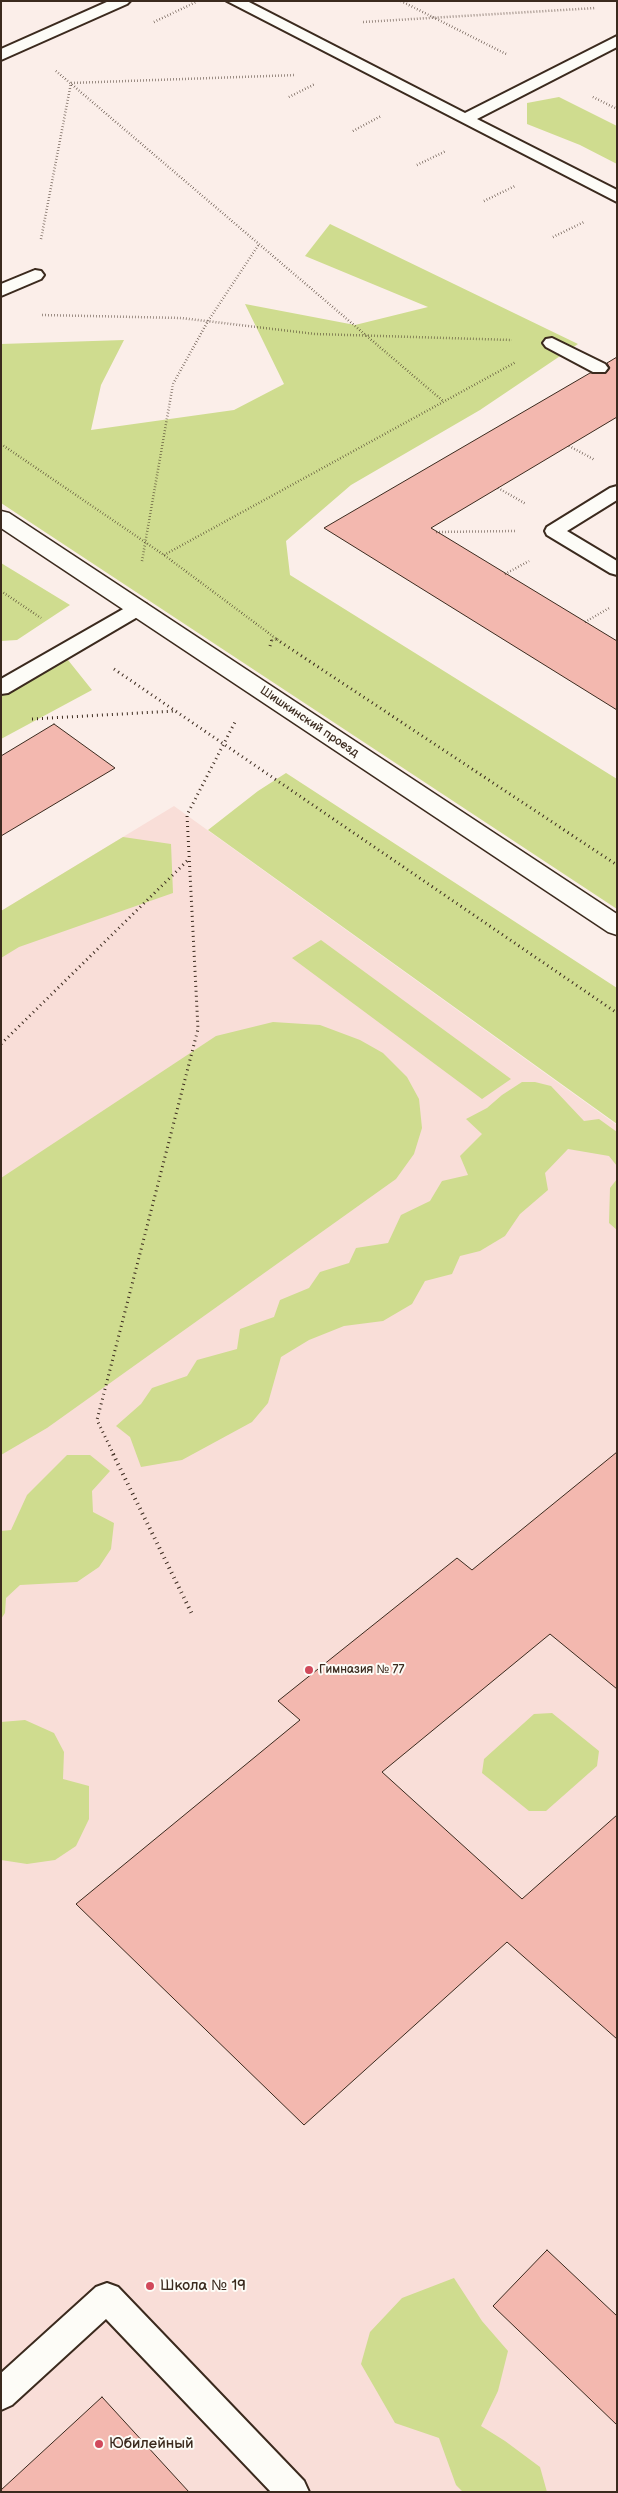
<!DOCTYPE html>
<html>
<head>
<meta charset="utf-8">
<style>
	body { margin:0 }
	#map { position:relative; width:618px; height:2493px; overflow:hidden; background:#fbeee9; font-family:"Balsamiq Sans",sans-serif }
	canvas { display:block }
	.frame { position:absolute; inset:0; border:2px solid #3b2a1e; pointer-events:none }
</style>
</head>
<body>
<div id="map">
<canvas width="618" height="2493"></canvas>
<div class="frame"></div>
</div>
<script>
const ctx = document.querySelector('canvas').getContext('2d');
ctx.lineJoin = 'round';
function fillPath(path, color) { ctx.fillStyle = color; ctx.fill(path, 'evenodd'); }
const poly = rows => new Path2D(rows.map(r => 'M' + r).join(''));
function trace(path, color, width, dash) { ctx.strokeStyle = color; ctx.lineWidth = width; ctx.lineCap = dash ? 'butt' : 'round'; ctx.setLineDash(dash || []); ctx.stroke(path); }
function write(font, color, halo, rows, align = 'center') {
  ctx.font = font + ' "Balsamiq Sans",sans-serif'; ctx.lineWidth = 4; ctx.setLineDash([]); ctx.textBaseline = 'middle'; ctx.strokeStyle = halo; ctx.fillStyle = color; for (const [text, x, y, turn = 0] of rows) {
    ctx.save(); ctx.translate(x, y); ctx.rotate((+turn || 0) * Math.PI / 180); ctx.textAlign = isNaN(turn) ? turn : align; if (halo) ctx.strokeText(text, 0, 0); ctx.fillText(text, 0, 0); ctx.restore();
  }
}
fillPath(poly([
	[174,806,617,1125,617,2492,1,2492,1,911]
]), '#f9ded8');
fillPath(poly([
	[559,97,617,126,617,164,580,145,527,124,527,103],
	[330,224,578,344,480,410,351,485,286,541,290,575,617,779,617,909,1,503,1,344,124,340,101,385,91,430,234,410,284,384,245,304,355,325,428,307,305,256],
	[1,563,70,605,17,640,1,641],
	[68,660,92,690,1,739,1,692],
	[286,773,617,988,617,1124,208,830,258,791],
	[123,837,171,844,173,893,19,947,1,958,1,911],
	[321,940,511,1079,482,1099,292,958],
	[273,1022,320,1025,360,1040,383,1053,407,1077,419,1099,422,1128,414,1154,396,1179,47,1428,1,1455,1,1178,216,1036],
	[522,1082,535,1082,551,1086,584,1121,599,1119,617,1132,617,1166,609,1156,568,1149,545,1173,548,1190,520,1214,505,1236,480,1251,460,1256,452,1274,425,1281,412,1304,383,1321,344,1326,309,1340,281,1357,268,1403,252,1422,182,1460,141,1467,130,1437,116,1426,141,1404,152,1388,187,1376,197,1360,237,1349,240,1329,274,1317,280,1300,309,1288,320,1272,349,1263,356,1248,388,1243,401,1215,430,1201,442,1181,468,1175,460,1156,482,1134,466,1119,487,1108,502,1095],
	[617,1179,617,1230,609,1223,610,1188],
	[67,1455,90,1455,110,1471,92,1491,93,1512,114,1523,111,1549,99,1567,77,1582,20,1585,6,1598,5,1613,1,1619,1,1531,11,1530,27,1495],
	[552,1713,599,1751,597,1766,546,1811,529,1811,482,1773,484,1759,534,1714],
	[25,1720,54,1733,64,1752,63,1779,89,1786,89,1819,76,1846,55,1860,27,1864,1,1860,1,1722],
	[454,2278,482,2321,508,2351,498,2391,481,2426,505,2441,540,2467,547,2492,463,2492,456,2485,439,2438,395,2423,361,2364,370,2332,402,2298]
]), '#cfdc8f');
const building = poly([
	[617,357,617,417,431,528,617,641,617,710,324,528,590,373,606,373,610,368,607,363,617,357],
	[54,724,115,768,1,836,1,756,54,724],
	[617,1452,617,1689,550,1634,382,1772,522,1899,617,1815,617,2039,507,1942,304,2125,76,1904,300,1720,278,1701,457,1558,472,1570,617,1452],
	[547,2250,617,2316,617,2425,493,2306,547,2250],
	[102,2397,189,2492,1,2492,1,2490,102,2397]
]);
fillPath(building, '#f3b8af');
trace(building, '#3b2a1e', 1);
const lane = poly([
	[109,1,130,1,127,4,1,60,1,49,109,1],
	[227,1,247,1,465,113,617,36,617,47,477,119,617,190,617,202,227,1],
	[35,270,41,271,44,275,41,279,1,296,1,284,35,270],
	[552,338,605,364,608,368,605,372,593,372,546,347,543,343,546,339,552,338],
	[617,486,617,500,567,531,617,561,617,575,610,573,547,535,545,531,547,527,610,488,617,486],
	[139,602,146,604,149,608,146,612,8,693,1,694,1,679,132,604,139,602],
	[107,2283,118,2287,304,2481,309,2492,271,2492,106,2319,12,2405,1,2410,1,2373,96,2287,107,2283]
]);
const street = poly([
	[1,511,9,513,617,914,617,935,608,932,1,528,1,511]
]);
trace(lane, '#3b2a1e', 4);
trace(street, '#3b2a1e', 3);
trace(poly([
	[401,1,506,54],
	[154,22,196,2],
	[363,22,596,8],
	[56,71,443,401],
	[289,97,315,84],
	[593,97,617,109],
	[353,131,381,116],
	[417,165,446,151],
	[484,201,515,186],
	[553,237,584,222],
	[41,239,71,83,296,75],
	[42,315,181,318,315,334,512,340],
	[1,444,164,555,278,640],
	[569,446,595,460],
	[498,488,526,504],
	[436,532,515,531],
	[164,555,516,362],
	[142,561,173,384,208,321,259,244],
	[505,574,529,561],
	[1,591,41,618],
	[585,622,611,607],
	[272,640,273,637]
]), '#3b2a1e', 2.5, [0.5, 2.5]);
trace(poly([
	[276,639,617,865],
	[270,646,272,639],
	[114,669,617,1013],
	[32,719,175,711],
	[1,1044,189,859],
	[114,1455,97,1420,198,1029,187,815,235,722]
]), '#3b2a1e', 3, [1, 4]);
trace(poly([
	[113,1454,192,1614]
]), '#3b2a1e', 4, [1, 4.5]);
fillPath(lane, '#fdfcf7');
fillPath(street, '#fdfcf7');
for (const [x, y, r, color] of [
	[309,1670,5,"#d1495b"],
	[150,2286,5,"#d1495b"],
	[99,2444,5,"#d1495b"]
]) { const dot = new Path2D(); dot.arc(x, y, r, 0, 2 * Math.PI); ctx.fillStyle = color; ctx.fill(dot); trace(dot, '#fdfcf7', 2); }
write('12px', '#3b2a1e', '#fdfcf7', [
	["Шишкинский проезд",309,722,34]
]);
write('12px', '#3b2a1e', '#fdfcf7', [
	["Гимназия № 77",319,1670]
], 'left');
write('15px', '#3b2a1e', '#fdfcf7', [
	["Школа № 19",160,2286],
	["Юбилейный",109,2444]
], 'left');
</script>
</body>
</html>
